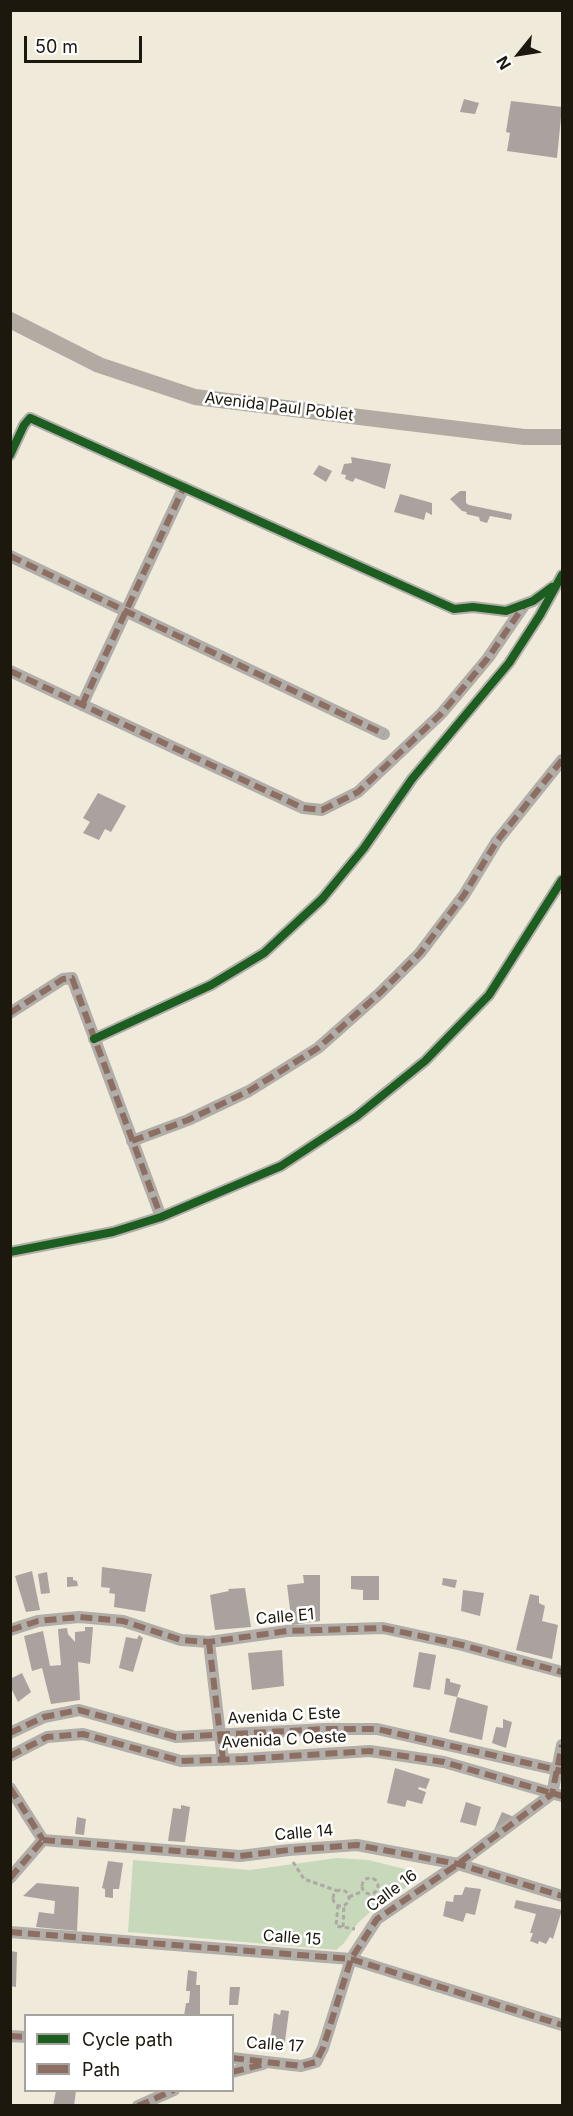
<!DOCTYPE html>
<html>
<head>
<meta charset="utf-8">
<style>
	body { margin:0 }
	#map { position:relative; width:573px; height:2116px; overflow:hidden; background:#f0eada; font-family:Inter,sans-serif }
	canvas { display:block }
	.frame { position:absolute; inset:0; border:12px solid #1c180d; pointer-events:none }
	.legend { position:absolute; left:24px; top:2014px; width:210px; height:78px; box-sizing:border-box; background:#fff; border:2px solid #a4a39e; margin:0; padding:8px 10px; list-style:none; font-size:18px; color:#1c180d }
	.legend li { display:flex; align-items:center; gap:12px; height:30px }
	.legend b { width:30px; border:2px solid #a4a39e }
	.north { position:absolute; left:489px; top:24px; width:60px; height:60px; -webkit-text-stroke:4px #fff; paint-order:stroke; rotate:240deg; font-size:16px; font-weight:700; line-height:24px; text-align:center; color:#1c180d }
	.north::after { content:''; display:block; margin:auto; width:21px; height:27px; background:#1c180d; clip-path:polygon(50% 0,100% 100%,50% 72%,0 100%) }
	.scale { position:absolute; left:24px; top:36px; width:118px; height:27px; box-sizing:border-box; border:3px solid #1c180d; border-top:0; padding-left:8px; font-size:18px; line-height:21px; white-space:nowrap; color:#1c180d; -webkit-text-stroke:4px #fff; paint-order:stroke }
</style>
</head>
<body>
<div id="map">
<canvas width="573" height="2116"></canvas>
<div class="frame"></div>
<ul class="legend">
<li><b style="height:8px;background:#1b5e20"></b>Cycle path</li>
<li><b style="height:8px;background:#8d6e63"></b>Path</li>
</ul>
<div class="north">N</div>
<div class="scale">50 m</div>
</div>
<script>
const ctx = document.querySelector('canvas').getContext('2d');
ctx.lineJoin = 'round';
function fillPath(path, color) { ctx.fillStyle = color; ctx.fill(path, 'evenodd'); }
const poly = rows => new Path2D(rows.map(r => 'M' + r).join(''));
function trace(path, color, width, dash) { ctx.strokeStyle = color; ctx.lineWidth = width; ctx.lineCap = dash ? 'butt' : 'round'; ctx.setLineDash(dash || []); ctx.stroke(path); }
function write(font, color, halo, rows, align = 'center') {
  ctx.font = font + ' Inter,sans-serif'; ctx.lineWidth = 5; ctx.setLineDash([]); ctx.textBaseline = 'middle'; ctx.strokeStyle = halo; ctx.fillStyle = color; for (const [text, x, y, turn = 0] of rows) {
    ctx.save(); ctx.translate(x, y); ctx.rotate((+turn || 0) * Math.PI / 180); ctx.textAlign = isNaN(turn) ? turn : align; if (halo) ctx.strokeText(text, 0, 0); ctx.fillText(text, 0, 0); ctx.restore();
  }
}
fillPath(poly([
	[337,1858,368,1860,409,1870,414,1875,414,1879,411,1884,369,1913,358,1923,344,1943,336,1950,128,1932,133,1860,250,1870]
]), '#c8d9bb');
fillPath(poly([
	[464,99,479,103,475,114,460,112],
	[511,101,562,107,557,158,507,151,510,133,506,132],
	[351,457,391,464,385,489,355,478,353,482,345,479,346,475,341,474,344,464,352,463],
	[319,465,332,471,326,482,313,474],
	[460,491,466,491,466,503,469,505,512,514,511,520,490,516,487,523,480,521,479,517,466,514,467,512,462,511,450,499],
	[400,494,432,503,432,515,426,512,424,520,394,512],
	[98,793,126,806,111,832,105,829,99,840,83,833,90,822,83,818],
	[102,1567,152,1574,145,1612,114,1607,115,1594,109,1593,110,1588,101,1587],
	[32,1571,40,1610,26,1612,15,1576],
	[47,1572,50,1593,41,1594,38,1574],
	[303,1575,320,1575,320,1621,292,1625,287,1585,304,1583],
	[351,1576,379,1576,379,1600,363,1600,363,1590,351,1589],
	[67,1577,73,1577,73,1580,77,1581,78,1586,67,1587],
	[443,1578,457,1580,455,1588,442,1585],
	[245,1588,251,1627,215,1630,210,1595,229,1591,228,1589],
	[463,1590,484,1593,480,1616,461,1611],
	[530,1594,539,1596,539,1603,545,1606,542,1621,558,1625,552,1659,516,1650],
	[85,1627,93,1627,90,1664,78,1662,80,1700,51,1704,42,1668,32,1671,24,1636,43,1631,50,1666,61,1665,58,1629,67,1628,68,1634,75,1642,75,1632,85,1631],
	[139,1635,143,1638,133,1672,119,1668,126,1637,137,1639],
	[282,1650,284,1686,252,1690,248,1653],
	[419,1652,436,1655,430,1690,413,1687],
	[22,1673,31,1692,18,1702,10,1686,10,1679],
	[446,1678,450,1679,450,1682,461,1685,457,1697,444,1694],
	[457,1697,488,1706,482,1740,449,1732],
	[503,1719,512,1722,506,1748,492,1743,496,1727,503,1728],
	[395,1768,430,1779,426,1789,419,1787,418,1789,426,1792,422,1804,407,1800,405,1807,387,1803],
	[466,1802,481,1807,476,1826,460,1822],
	[181,1805,190,1807,185,1842,168,1841,173,1808,181,1809],
	[502,1812,514,1817,494,1830],
	[77,1817,86,1819,84,1835,75,1834],
	[108,1861,123,1863,119,1889,113,1889,113,1898,105,1897,105,1889,102,1888],
	[37,1883,79,1887,77,1931,36,1927,39,1912,54,1914,55,1901,23,1896],
	[465,1887,481,1889,475,1915,466,1913,463,1922,443,1916,446,1901,453,1902,454,1895,462,1895],
	[516,1900,562,1910,553,1939,550,1937,546,1944,539,1941,538,1944,530,1941,533,1933,530,1933,536,1914,514,1908],
	[10,1951,17,1952,16,1987,10,1986],
	[188,1970,197,1972,196,1985,200,1985,200,2016,184,2016,186,2003,189,2003,190,1991,186,1991],
	[230,1987,240,1987,238,2005,229,2005],
	[281,2010,289,2011,284,2049,276,2048,277,2042,270,2042,274,2013,280,2015],
	[56,2091,76,2091,74,2106,53,2106]
]), '#aaa29e');
trace(poly([
	[293,1862,304,1879,338,1891],
	'362 1886a8 8 0 1 1 16 0a8 8 0 1 1-16 0Z',
	'333 1898a8 8 0 1 1 16 0a8 8 0 1 1-16 0Z',
	[349,1897,363,1891],
	[338,1905,336,1926,355,1929],
	[343,1927,344,1905]
]), '#ada9a3', 3, [4.5, 3]);
trace(poly([
	[10,455,24,425,30,418,454,609,473,607,506,611,533,601,554,586],
	[10,556,384,734],
	[10,671,303,808,322,810,358,792,441,714,488,658,525,604],
	[82,705,184,487],
	[10,1013,63,979,72,978,161,1217],
	[94,1039,211,985,264,953,322,899,364,848,412,779,509,663,540,615,562,575],
	[132,1141,188,1120,249,1091,318,1048,380,993,420,953,464,895,497,841,562,760],
	[10,1252,113,1232,161,1217,281,1166,357,1116,425,1061,489,995,562,880],
	[10,1630,38,1621,79,1617,123,1621,181,1640,209,1642,287,1631,383,1628,462,1645,562,1672],
	[209,1642,223,1760],
	[10,1733,44,1717,79,1710,176,1737,325,1729,377,1729,562,1771],
	[10,1756,47,1737,83,1734,181,1761,244,1759,370,1751,444,1762,562,1796],
	[10,1788,43,1840],
	[43,1840,240,1856,289,1850,357,1845,458,1864,562,1896],
	[10,1878,43,1840],
	[10,1932,351,1959,562,2025],
	[10,2036,26,2037],
	[232,2058,301,2066,316,2062,323,2048,351,1959,377,1919,458,1864,552,1794,562,1745],
	[232,2072,263,2064],
	[138,2106,174,2090]
]), '#b1ada8', 12);
trace(poly([
	[10,320,99,365,195,397,524,437,562,437]
]), '#b1aba4', 16);
trace(poly([
	[10,556,384,734],
	[10,671,303,808,322,810,358,792,441,714,488,658,523,607],
	[82,705,184,487],
	[10,1013,63,979,72,978,161,1217],
	[132,1141,188,1120,249,1091,318,1048,380,993,420,953,464,895,497,841,562,760],
	[10,1630,38,1621,79,1617,123,1621,181,1640,209,1642,287,1631,383,1628,462,1645,562,1672],
	[209,1642,223,1760],
	[10,1733,44,1717,79,1710,176,1737,325,1729,377,1729,562,1771],
	[10,1756,47,1737,83,1734,181,1761,244,1759,370,1751,444,1762,562,1796],
	[10,1788,43,1840],
	[43,1840,240,1856,289,1850,357,1845,458,1864,562,1896],
	[10,1878,43,1840],
	[10,1932,351,1959,562,2025],
	[10,2036,26,2037],
	[232,2058,301,2066,316,2062,323,2048,351,1959,377,1919,458,1864,552,1794,562,1745],
	[232,2072,264,2064],
	[138,2106,174,2090]
]), '#8d6e63', 6, [12, 6]);
trace(poly([
	[10,455,24,425,30,418,454,609,473,607,506,611,533,601,552,587],
	[94,1039,211,985,264,953,322,899,364,848,412,779,509,663,540,615,562,575],
	[10,1252,113,1232,161,1217,281,1166,357,1116,425,1061,489,995,562,880]
]), '#1b5e20', 8);
write('16px', '#1c180d', '#fff', [
	["Avenida Paul Poblet",279,407,7],
	["Calle E1",285,1617,-5],
	["Avenida C Este",284,1716,-3],
	["Avenida C Oeste",284,1740,-3],
	["Calle 14",304,1833,-5],
	["Calle 16",392,1891,-37],
	["Calle 15",292,1938,4],
	["Calle 17",275,2045,4]
]);
</script>
</body>
</html>
